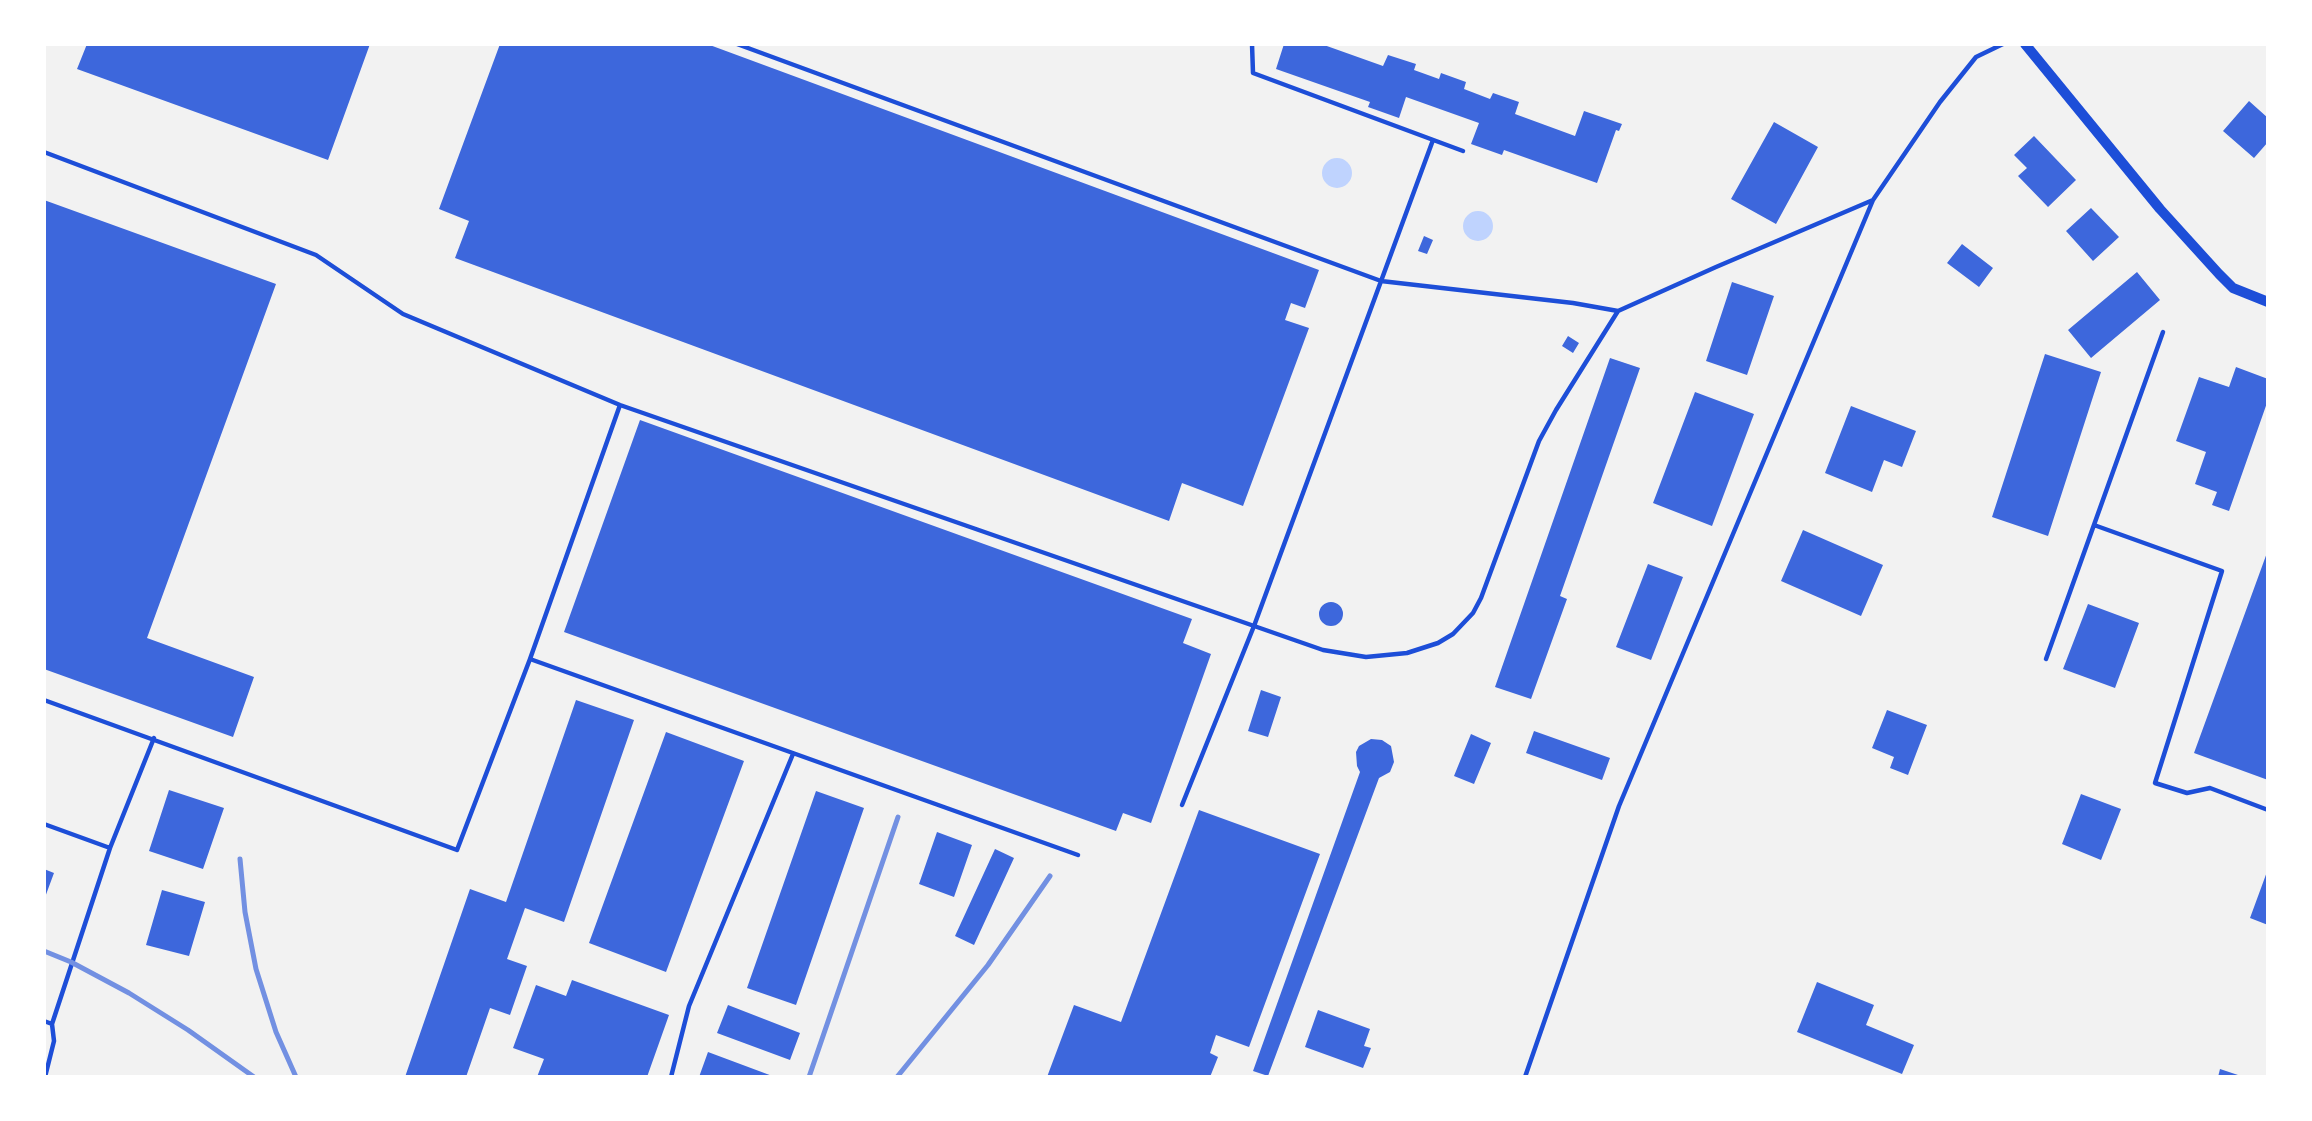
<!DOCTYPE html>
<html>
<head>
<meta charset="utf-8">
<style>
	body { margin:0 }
	#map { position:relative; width:2312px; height:1121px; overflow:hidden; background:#f2f2f2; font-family:Montserrat,sans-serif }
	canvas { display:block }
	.frame { position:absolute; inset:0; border:46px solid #fff; pointer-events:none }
</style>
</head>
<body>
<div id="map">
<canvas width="2312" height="1121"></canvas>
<div class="frame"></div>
</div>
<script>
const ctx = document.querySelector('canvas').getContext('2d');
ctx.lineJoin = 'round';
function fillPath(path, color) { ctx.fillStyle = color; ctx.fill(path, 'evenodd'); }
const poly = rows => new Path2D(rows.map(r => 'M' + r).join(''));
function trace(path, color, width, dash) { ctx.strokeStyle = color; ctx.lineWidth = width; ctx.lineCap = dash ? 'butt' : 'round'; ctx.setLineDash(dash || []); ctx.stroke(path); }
fillPath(poly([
	'1322 173a15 15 0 1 1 30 0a15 15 0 1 1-30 0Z',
	'1463 226a15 15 0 1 1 30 0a15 15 0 1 1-30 0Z'
]), '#bfd3fe');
fillPath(poly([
	[87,44,370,44,328,160,77,69],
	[500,44,707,44,1319,270,1305,308,1291,303,1285,320,1309,328,1243,506,1182,483,1169,521,455,258,469,221,439,209],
	[1284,44,1325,44,1324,45,1383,66,1388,55,1416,64,1414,70,1439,79,1441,73,1466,82,1464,89,1490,99,1493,93,1519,102,1515,114,1575,136,1584,111,1622,124,1619,131,1616,130,1597,183,1504,150,1502,155,1471,144,1479,123,1406,97,1399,118,1368,107,1370,102,1276,69],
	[2249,101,2268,118,2268,142,2254,158,2223,131],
	[1774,122,1818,147,1776,224,1731,199],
	[2034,136,2076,180,2048,207,2018,176,2027,168,2014,155],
	[44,200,276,284,147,638,254,677,233,737,44,669],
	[2091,208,2119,237,2093,261,2066,231],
	[1424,236,1433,240,1427,254,1418,251],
	[1962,244,1993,268,1979,287,1947,263],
	[2137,272,2160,300,2091,358,2068,330],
	[1732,282,1774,296,1747,375,1706,361],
	[1568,336,1579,343,1573,353,1562,346],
	[2045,354,2101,372,2048,536,1992,517],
	[1610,358,1640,368,1560,596,1567,599,1531,699,1495,687],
	[2236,367,2268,379,2268,400,2229,511,2212,505,2217,492,2195,484,2206,452,2176,441,2199,377,2229,387],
	[1695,392,1754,414,1712,526,1653,503],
	[1851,406,1916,431,1902,467,1884,460,1872,492,1825,473],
	[640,420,1192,619,1183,643,1211,654,1151,823,1123,813,1116,831,564,632],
	[1803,530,1883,565,1861,616,1781,581],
	[2268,550,2268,780,2194,753],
	[1648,564,1683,577,1651,660,1616,647],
	'1319 614a12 12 0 1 1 24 0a12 12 0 1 1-24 0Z',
	[2088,604,2139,623,2115,688,2063,669],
	[1261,690,1281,697,1268,737,1248,731],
	[576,700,634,720,564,922,525,908,507,959,527,966,510,1015,490,1008,466,1077,405,1077,470,889,506,902],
	[1887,710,1927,725,1908,775,1890,768,1894,757,1872,748],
	[1534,731,1610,758,1602,780,1526,753],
	[666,732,744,761,666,972,589,943],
	[1471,734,1491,743,1474,784,1454,776],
	[1371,739,1382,740,1391,746,1394,762,1390,772,1379,778,1268,1076,1253,1071,1360,772,1357,766,1356,752,1359,746],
	[169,790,224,808,203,869,149,851],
	[816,791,864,808,796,1005,747,988],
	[2081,794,2121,809,2101,860,2062,844],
	[1199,810,1320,854,1249,1047,1216,1035,1210,1053,1218,1057,1210,1077,1047,1077,1074,1005,1121,1022],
	[937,832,972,845,954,897,919,884],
	[995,849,1014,858,974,945,955,936],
	[44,869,54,873,44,900],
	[2268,869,2268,925,2250,918],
	[162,890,205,902,189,956,146,945],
	[572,980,669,1015,647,1077,537,1077,544,1059,513,1048,536,985,566,996],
	[1817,982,1874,1005,1866,1025,1914,1045,1902,1074,1797,1032],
	[728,1005,800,1033,790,1060,717,1033],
	[1318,1010,1370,1029,1364,1046,1371,1048,1363,1068,1305,1047],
	[708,1052,775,1077,699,1077],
	[2220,1069,2244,1077,2218,1077]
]), '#3d67dc');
trace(poly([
	[737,44,1381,281,1573,303,1618,311,1716,267,1873,200],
	[1252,44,1253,73,1463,151],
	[44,152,316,255,403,314,620,405,1323,650,1366,657,1407,653,1438,643,1453,634,1473,613,1481,598,1539,441,1556,410,1618,311],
	[2094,525,2222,571,2155,783,2187,793,2210,788,2268,810],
	[530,659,1078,855],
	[2046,659,2163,332],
	[44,700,457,850,530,659,620,405],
	[1182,805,1254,626,1433,140],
	[44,824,110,848],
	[44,1021,52,1024,110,848,154,738],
	[45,1077,54,1041,52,1024],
	[671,1077,689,1006,793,754],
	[1525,1077,1619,806,1873,200,1940,102,1976,57,2003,44]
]), '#1d4ed8', 4.5);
trace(poly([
	[2025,44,2160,209,2219,274,2233,288,2268,302]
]), '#1d4ed8', 10);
trace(poly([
	[240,859,245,912,256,969,276,1032,296,1077],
	[44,951,71,962,129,993,188,1030,254,1077],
	[809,1077,898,817],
	[897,1077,988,965,1050,876]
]), '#7290e2', 5);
</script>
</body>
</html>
